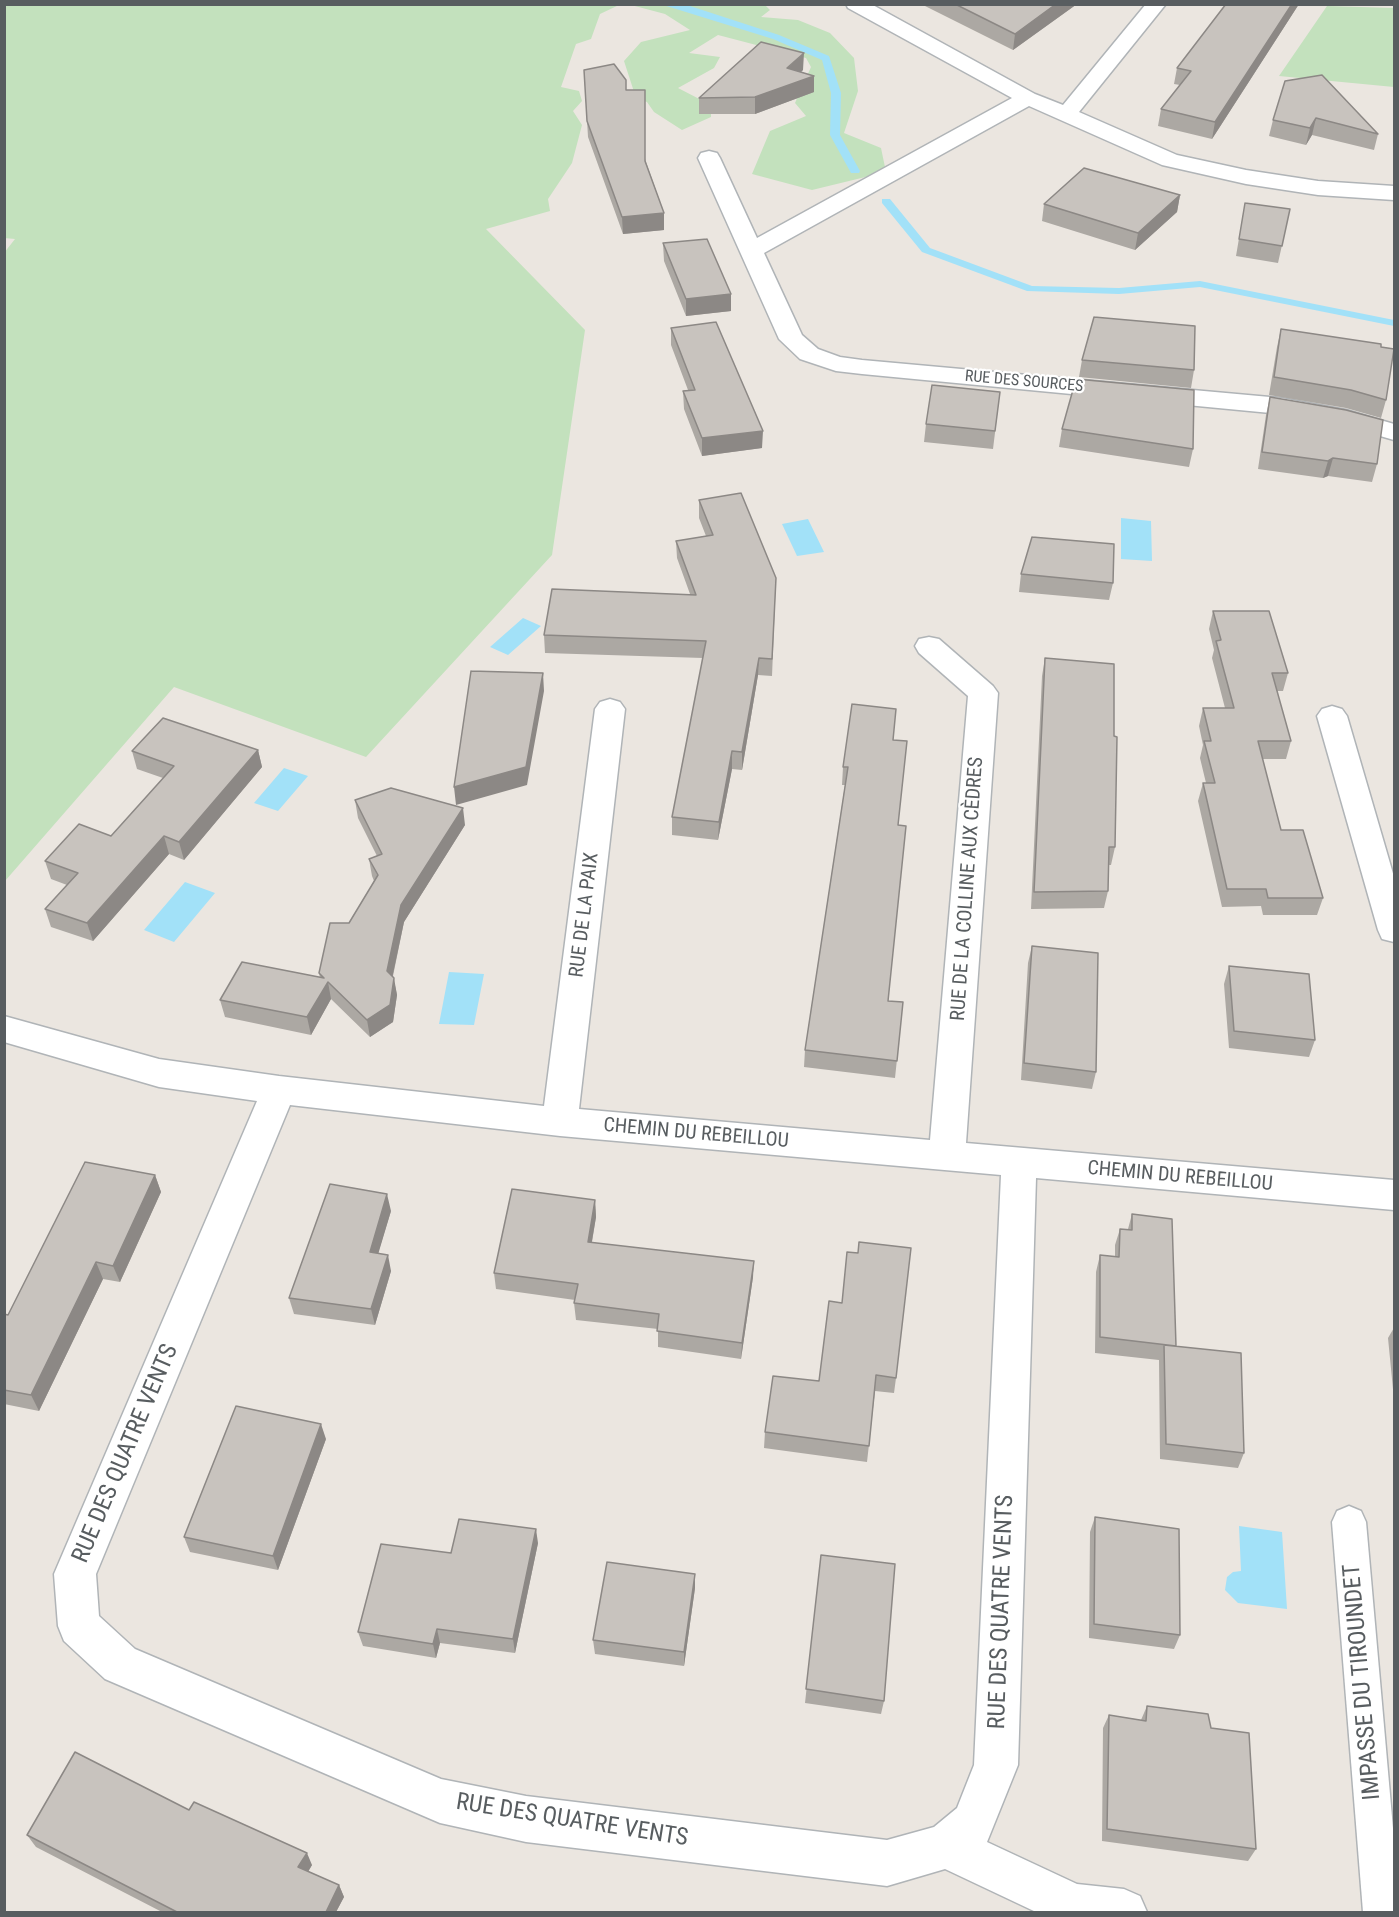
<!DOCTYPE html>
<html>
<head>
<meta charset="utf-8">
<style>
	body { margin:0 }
	#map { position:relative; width:1399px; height:1917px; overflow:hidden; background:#ebe6e0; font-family:"Roboto Condensed",sans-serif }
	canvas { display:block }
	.frame { position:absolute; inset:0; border:6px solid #585d60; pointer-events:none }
</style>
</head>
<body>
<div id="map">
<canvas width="1399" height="1917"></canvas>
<div class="frame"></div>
</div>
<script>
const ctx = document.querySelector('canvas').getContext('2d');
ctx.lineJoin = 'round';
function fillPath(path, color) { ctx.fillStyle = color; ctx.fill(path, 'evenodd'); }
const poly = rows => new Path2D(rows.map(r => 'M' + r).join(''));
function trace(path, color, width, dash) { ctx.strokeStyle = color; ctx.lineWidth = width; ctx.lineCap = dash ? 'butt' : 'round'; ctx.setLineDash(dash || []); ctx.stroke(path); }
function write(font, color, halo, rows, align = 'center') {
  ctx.font = font + ' "Roboto Condensed",sans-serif'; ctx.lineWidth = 4.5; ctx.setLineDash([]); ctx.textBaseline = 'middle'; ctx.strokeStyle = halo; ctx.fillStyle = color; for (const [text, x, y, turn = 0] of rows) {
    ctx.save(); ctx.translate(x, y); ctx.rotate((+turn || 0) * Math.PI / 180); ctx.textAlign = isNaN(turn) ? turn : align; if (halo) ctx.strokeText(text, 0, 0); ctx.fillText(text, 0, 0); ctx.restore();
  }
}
fillPath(poly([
	[5,4,619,5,600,14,591,39,576,44,561,87,579,91,582,101,573,111,582,125,572,163,548,199,550,211,486,229,585,330,552,555,366,757,174,687,5,881,4,253,15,239,4,238],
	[631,5,765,5,770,10,761,17,798,20,830,33,854,58,858,91,844,133,881,148,886,172,812,190,752,174,770,131,806,116,795,103,811,67,806,58,718,35,689,53,720,57,714,68,678,88,711,105,711,117,682,130,654,112,647,102,636,98,624,61,641,42,690,30,665,14],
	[1327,6,1394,8,1394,87,1279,76]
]), '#c3e1bd');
fillPath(poly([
	[1121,518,1151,521,1152,561,1121,559],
	[808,519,824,552,797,556,782,524],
	[523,618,541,626,508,655,490,647],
	[284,768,308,776,278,811,254,803],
	[185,882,215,893,174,942,144,930],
	[449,972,484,974,474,1025,439,1024],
	[1239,1526,1282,1532,1287,1609,1238,1603,1225,1590,1227,1577,1233,1572,1241,1571]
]), '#a2e1f8');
fillPath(poly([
	[660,4,690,6,779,35,829,56,841,93,840,135,860,171,859,173,851,173,830,135,831,93,822,60,773,39,660,4],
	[882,199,890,199,930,248,1032,286,1119,288,1200,281,1394,320,1394,326,1200,287,1119,294,1027,291,922,252,882,203,882,199]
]), '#a2e1f8');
const service = poly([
	[1349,1506,1361,1511,1366,1522,1394,1840,1394,1912,1363,1912,1332,1522,1337,1511,1349,1506]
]);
const minor = poly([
	[846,4,871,4,1035,94,1063,105,1146,4,1166,4,1079,112,1177,155,1246,170,1318,181,1394,186,1394,200,1318,195,1246,184,1162,165,1029,106,764,253,802,335,818,349,840,357,862,360,1281,398,1346,410,1394,424,1394,440,1342,425,1281,414,862,374,836,371,800,359,779,339,698,158,701,153,709,151,717,153,720,158,757,238,1012,98,848,8,846,4],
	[929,637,939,639,993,686,998,693,966,1143,1394,1180,1394,1210,1036,1178,1018,1765,987,1842,1077,1884,1124,1889,1140,1896,1147,1912,1036,1912,945,1869,887,1886,526,1842,440,1823,105,1679,64,1641,58,1626,54,1574,257,1101,159,1087,4,1042,4,1016,159,1059,279,1076,544,1106,595,709,600,702,610,699,620,702,625,709,579,1109,930,1140,968,696,919,653,915,646,919,639,929,637],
	[290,1105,560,1136,1001,1175,974,1765,957,1808,934,1827,887,1840,526,1796,441,1779,135,1649,99,1616,96,1574,290,1105],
	[1332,706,1342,709,1347,716,1394,877,1394,942,1382,939,1378,930,1317,716,1322,709,1332,706]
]);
trace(service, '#b0b4b7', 3);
trace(minor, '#b0b4b7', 3);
fillPath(service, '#fff');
fillPath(minor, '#fff');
fillPath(poly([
	[921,4,1077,4,1013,50],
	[1299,4,1212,139,1158,126,1161,109,1180,85,1174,84,1177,68],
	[584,70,626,90,646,162,664,213,664,230,623,234,588,137],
	[803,70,801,72,814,76,814,92,755,114,699,114,699,98],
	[1285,81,1378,134,1374,150,1312,135,1306,145,1269,136,1273,120],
	[1180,195,1177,212,1135,250,1042,221,1044,204],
	[1245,203,1290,209,1278,263,1236,256],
	[663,243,731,294,731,311,686,316,664,261],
	[671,328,762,448,702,456,684,409,683,391,688,390,671,345],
	[1281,329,1386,400,1381,418,1346,408,1269,395,1277,347],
	[1082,360,1194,370,1191,388,1079,377],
	[1000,392,993,449,924,442,926,424],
	[1270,397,1377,464,1372,482,1328,476,1323,478,1258,469,1266,415],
	[1062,429,1193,449,1189,467,1059,447],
	[699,500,776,578,772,676,758,675,742,770,732,769,718,840,672,835,672,817,703,658,545,653,544,635,690,594,677,558,676,541,706,536,699,518],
	[1021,574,1113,583,1109,600,1019,592],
	[1213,611,1288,673,1283,691,1277,691,1291,741,1286,759,1262,759,1281,830,1323,898,1317,915,1263,915,1261,906,1222,907,1198,801,1203,783,1206,783,1200,758,1203,745,1199,726,1203,708,1225,708,1212,658,1214,650,1209,629],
	[1045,658,1114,736,1115,847,1111,865,1109,865,1108,891,1104,908,1031,909,1042,676],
	[893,740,898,825,888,1001,903,1002,895,1078,804,1067,805,1050,845,785,842,785,843,767],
	[258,750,262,767,184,860,169,854,93,941,51,927,45,909,67,885,51,879,45,861,111,836,163,778,137,769,132,751],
	[355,800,465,825,404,922,393,976,397,995,393,1022,370,1037,331,999,311,1035,225,1017,220,1000,320,978,319,973,374,881,372,876,369,859,377,856,358,818],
	[1032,946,1096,1072,1092,1089,1021,1080,1028,963],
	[1229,966,1315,1040,1309,1057,1229,1048,1224,984],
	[155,1175,161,1192,120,1282,103,1279,39,1411,4,1404,4,1314,8,1315],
	[595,1200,596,1217,592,1242,753,1277,741,1359,658,1347,658,1329,576,1320,574,1303,575,1300,496,1289,494,1273],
	[391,1211,378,1253,391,1271,375,1325,294,1314,289,1298],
	[1132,1214,1176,1346,1244,1453,1238,1468,1160,1459,1159,1360,1095,1353,1096,1272,1100,1255,1115,1257,1115,1245,1120,1229,1128,1229],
	[829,1301,896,1378,894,1393,875,1391,867,1462,764,1448,765,1432,819,1381],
	[1395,1326,1395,1410,1388,1338],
	[326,1439,278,1570,190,1552,184,1537],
	[1095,1517,1180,1635,1174,1649,1089,1638,1090,1532],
	[538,1543,515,1653,440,1643,436,1658,363,1646,358,1632,451,1553],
	[821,1555,884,1701,881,1714,805,1703],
	[695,1588,684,1666,595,1654,593,1640],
	[1147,1706,1211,1728,1256,1849,1248,1861,1102,1841,1103,1728,1109,1715,1141,1720],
	[189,1810,312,1865,308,1871,339,1885,344,1897,336,1912,162,1912,36,1847,27,1835]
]), '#aca8a3');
fillPath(poly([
	[1056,4,1077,4,1013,50,1015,34],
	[1292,4,1299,4,1212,139,1215,122],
	[804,53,803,70,787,85,787,68],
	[814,76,814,92,755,114,755,97],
	[1316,118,1312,135,1306,145,1310,128],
	[1180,195,1177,212,1135,250,1138,233],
	[664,213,664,230,623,234,622,217],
	[731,294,731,311,686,316,686,299],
	[763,431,762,448,702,456,702,438],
	[1333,458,1328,476,1323,478,1328,461],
	[759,658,758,675,742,770,742,752],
	[543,673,544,691,527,785,456,805,454,787],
	[258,750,262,767,184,860,179,842],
	[732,751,732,769,718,840,719,822],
	[463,808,465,825,404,922,390,988,387,971,401,905],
	[164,836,169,854,93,941,87,923],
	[394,978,397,995,393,1022,370,1037,367,1020],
	[328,982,331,999,311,1035,307,1017],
	[155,1175,161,1192,120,1282,113,1266],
	[387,1194,391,1211,374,1268,370,1252],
	[595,1200,596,1217,589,1258,588,1242],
	[388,1255,391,1271,375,1325,371,1309],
	[754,1261,753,1277,741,1359,742,1343],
	[96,1262,103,1279,39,1411,31,1395],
	[321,1424,326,1439,278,1570,273,1556],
	[536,1529,538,1543,515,1653,513,1639],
	[695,1574,695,1588,684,1666,684,1652],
	[437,1629,440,1643,436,1658,433,1644],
	[307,1853,312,1865,304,1879,298,1867],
	[339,1885,344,1897,336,1912,326,1912]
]), '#8c8885');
const building = poly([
	[955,4,1056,4,1015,34,955,4],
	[1226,4,1292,4,1215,122,1161,109,1191,71,1177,68,1226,4],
	[761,42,804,53,787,68,814,76,755,97,699,98,761,42],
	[614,64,626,80,626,90,645,90,645,161,664,213,622,217,587,121,584,70,614,64],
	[1322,75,1378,134,1316,118,1310,128,1273,120,1285,81,1322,75],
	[1084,168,1180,195,1138,233,1044,204,1084,168],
	[1245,203,1290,209,1282,246,1239,239,1245,203],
	[707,239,731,294,686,299,663,243,707,239],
	[1094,317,1195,326,1194,370,1082,360,1094,317],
	[716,322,763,431,702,438,683,391,695,390,671,328,716,322],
	[1281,329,1381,344,1381,347,1394,349,1386,400,1351,390,1274,377,1281,329],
	[1076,379,1194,390,1193,449,1062,429,1076,379],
	[932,385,1000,392,995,431,926,424,932,385],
	[1270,397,1346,410,1383,420,1377,464,1333,458,1328,461,1262,452,1270,397],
	[741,493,776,578,772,659,759,658,742,752,732,751,719,822,672,817,706,641,544,635,552,589,696,595,676,541,713,535,699,500,741,493],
	[1032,537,1114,544,1113,583,1021,574,1032,537],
	[1213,611,1269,611,1288,673,1272,673,1291,741,1258,741,1281,830,1303,830,1323,898,1268,898,1266,889,1227,889,1203,783,1215,783,1204,741,1211,741,1203,708,1234,708,1216,641,1221,640,1213,611],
	[1045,658,1114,664,1114,736,1117,737,1115,847,1109,847,1108,891,1034,892,1045,658],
	[471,671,543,673,526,767,454,787,471,671],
	[852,704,896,709,893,740,907,741,898,825,906,826,888,1001,903,1002,897,1061,805,1050,848,767,843,767,852,704],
	[163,718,258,750,179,842,164,836,87,923,45,909,78,873,45,861,79,824,111,836,174,766,132,751,163,718],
	[391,788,463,808,401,905,387,971,394,978,390,1005,367,1020,328,982,307,1017,220,1000,242,962,324,978,319,973,330,923,349,923,378,875,369,859,382,854,355,800,391,788],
	[1032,946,1098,953,1096,1072,1024,1063,1032,946],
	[1229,966,1309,974,1315,1040,1234,1031,1229,966],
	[85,1162,155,1175,113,1266,96,1262,31,1395,4,1390,4,1314,8,1315,85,1162],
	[330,1184,387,1194,370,1252,388,1255,371,1309,289,1298,330,1184],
	[512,1189,595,1200,588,1242,754,1261,742,1343,657,1331,659,1314,574,1303,578,1284,494,1273,512,1189],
	[1132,1214,1172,1219,1176,1346,1100,1337,1100,1255,1119,1257,1120,1229,1132,1230,1132,1214],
	[859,1242,911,1248,896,1378,876,1375,869,1446,765,1432,773,1376,819,1381,829,1301,842,1303,847,1252,858,1253,859,1242],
	[1164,1345,1241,1353,1244,1453,1166,1444,1164,1345],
	[236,1406,321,1424,273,1556,184,1537,236,1406],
	[1095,1517,1179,1529,1180,1635,1094,1624,1095,1517],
	[459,1519,536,1529,513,1639,437,1629,433,1644,358,1632,381,1544,451,1553,459,1519],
	[821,1555,895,1564,884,1701,806,1689,821,1555],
	[607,1562,695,1574,684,1652,593,1640,607,1562],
	[1147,1706,1208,1714,1211,1728,1249,1733,1256,1849,1107,1829,1109,1715,1146,1721,1147,1706],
	[75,1752,189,1810,194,1802,307,1853,298,1867,339,1885,326,1912,177,1912,27,1835,75,1752]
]);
fillPath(building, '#c8c3be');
trace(building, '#8c8885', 1.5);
write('16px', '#585d60', '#fff', [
	["RUE DES SOURCES",1024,382,5]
]);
write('20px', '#585d60', '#fff', [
	["RUE DE LA COLLINE AUX CÈDRES",968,889,-86],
	["RUE DE LA PAIX",585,915,-83],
	["CHEMIN DU REBEILLOU",696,1134,5],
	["CHEMIN DU REBEILLOU",1180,1177,5]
]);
write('24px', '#585d60', '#fff', [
	["RUE DES QUATRE VENTS",126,1454,-67],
	["RUE DES QUATRE VENTS",1002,1612,-88],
	["IMPASSE DU TIROUNDET",1363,1682,-95],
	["RUE DES QUATRE VENTS",572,1821,9]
]);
</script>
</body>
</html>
